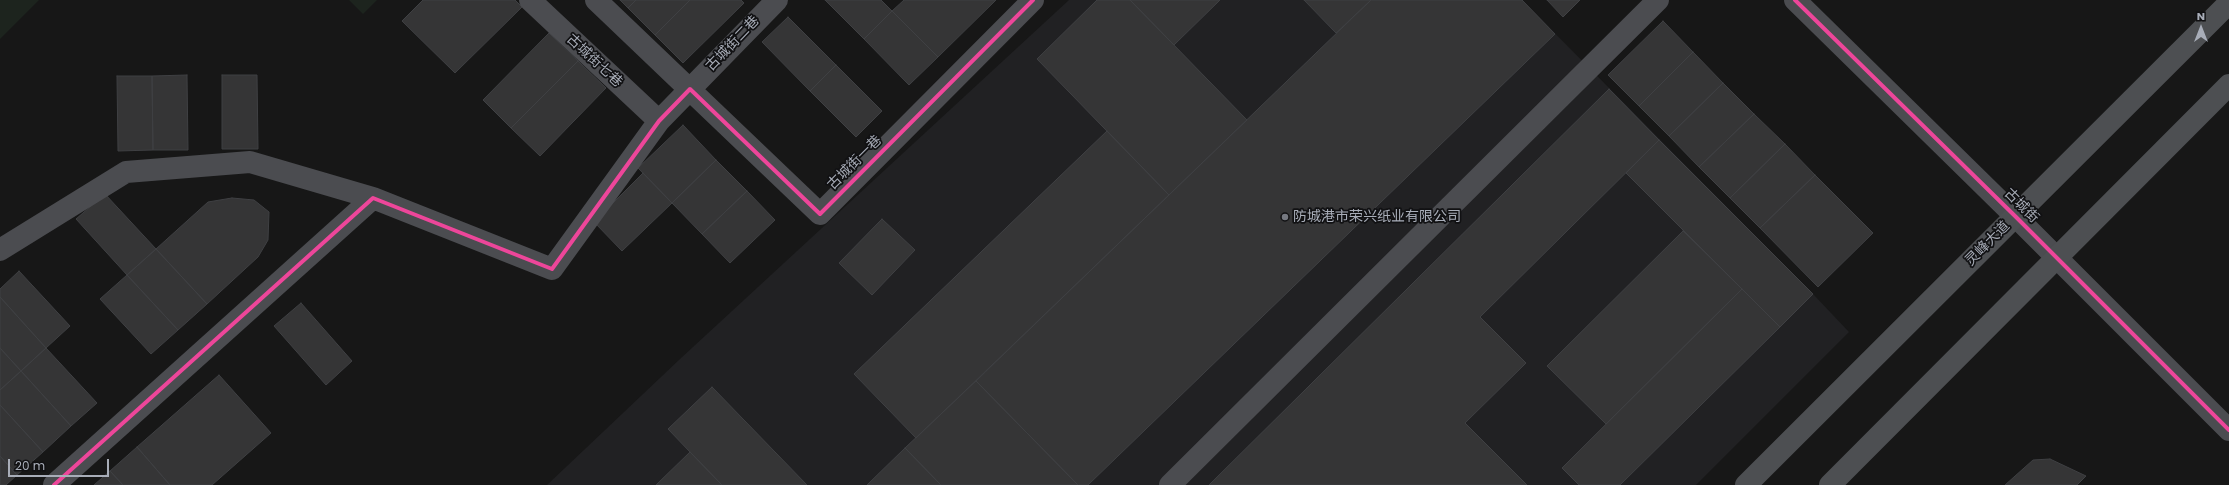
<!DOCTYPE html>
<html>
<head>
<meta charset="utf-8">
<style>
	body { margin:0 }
	#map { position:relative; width:2229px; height:485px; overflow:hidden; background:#171717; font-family:Poppins,sans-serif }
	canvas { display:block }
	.north { position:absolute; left:2181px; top:8px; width:40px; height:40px; -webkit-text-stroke:3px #111113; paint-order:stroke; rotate:0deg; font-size:11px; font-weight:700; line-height:16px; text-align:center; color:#a8adb8 }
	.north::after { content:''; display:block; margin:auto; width:14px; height:18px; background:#a8adb8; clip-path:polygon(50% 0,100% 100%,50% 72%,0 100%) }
	.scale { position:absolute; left:8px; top:459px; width:101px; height:18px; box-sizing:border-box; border:2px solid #a8adb8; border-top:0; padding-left:5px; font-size:12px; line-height:14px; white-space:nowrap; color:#a8adb8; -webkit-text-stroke:3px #111113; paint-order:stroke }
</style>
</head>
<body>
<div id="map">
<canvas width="2229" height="485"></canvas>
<div class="north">N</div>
<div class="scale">20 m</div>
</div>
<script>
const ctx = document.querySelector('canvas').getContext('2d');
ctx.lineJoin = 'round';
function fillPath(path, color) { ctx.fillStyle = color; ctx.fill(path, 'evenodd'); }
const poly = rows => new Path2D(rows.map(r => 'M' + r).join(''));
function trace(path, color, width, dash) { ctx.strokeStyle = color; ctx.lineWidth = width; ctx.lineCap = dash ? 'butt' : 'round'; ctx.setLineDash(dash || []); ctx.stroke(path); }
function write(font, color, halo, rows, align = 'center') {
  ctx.font = font + ' Poppins,"Noto Sans SC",sans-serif'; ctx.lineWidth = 3.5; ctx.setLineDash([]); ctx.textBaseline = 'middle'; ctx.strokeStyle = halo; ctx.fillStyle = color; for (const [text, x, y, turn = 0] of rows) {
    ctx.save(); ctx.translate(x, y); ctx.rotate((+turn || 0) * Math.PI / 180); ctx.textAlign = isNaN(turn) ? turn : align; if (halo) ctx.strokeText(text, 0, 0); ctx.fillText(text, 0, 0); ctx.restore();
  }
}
fillPath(poly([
	[1069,0,1522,0,1813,294,1849,332,1696,485,547,485,680,359]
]), '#212123');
fillPath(poly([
	[0,0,39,0,0,39],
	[349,0,377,0,363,14]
]), '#1d241e');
const building = poly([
	[423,0,515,0,522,7,455,73,402,21,423,0],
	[620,0,636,0,628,8,620,0],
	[636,0,690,0,655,35,628,8,636,0],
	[690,0,741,0,744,3,683,63,655,35,690,0],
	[825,0,881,0,892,11,864,39,825,0],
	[904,0,996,0,938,57,892,11,904,0],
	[1097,0,1130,0,1247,120,1169,195,1037,59,1097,0],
	[1130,0,1220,0,1174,45,1130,0],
	[1304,0,1371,0,1336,33,1304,0],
	[1371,0,1522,0,1555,34,1088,485,1078,485,976,381,1371,0],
	[1547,0,1580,0,1563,17,1547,0],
	[892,11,938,57,909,85,864,39,892,11],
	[788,17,836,65,810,91,762,42,788,17],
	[1663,21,1693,52,1639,106,1608,75,1663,21],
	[549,33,578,61,511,128,483,100,549,33],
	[1693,52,1723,83,1669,136,1639,106,1693,52],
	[578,61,606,88,540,156,511,128,578,61],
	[836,65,882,111,856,137,810,91,836,65],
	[187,75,188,150,153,150,152,76,187,75],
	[222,75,257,75,258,149,222,149,222,75],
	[117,76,152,76,153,150,118,151,117,76],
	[1723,83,1754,114,1699,167,1669,136,1723,83],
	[1609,89,1659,140,1480,317,1526,363,1465,423,1527,485,1209,485,1609,89],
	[1754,114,1785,144,1730,198,1699,167,1754,114],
	[683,125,716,160,672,203,638,168,683,125],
	[1107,131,1169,195,916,438,854,374,1107,131],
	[1659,140,1813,294,1780,327,1626,173,1659,140],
	[1785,144,1815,175,1760,228,1730,198,1785,144],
	[716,160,747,191,702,234,672,203,716,160],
	[643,173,672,203,622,251,594,222,643,173],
	[1815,175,1873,233,1818,287,1760,228,1815,175],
	[747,191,775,220,730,263,702,234,747,191],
	[105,194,156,249,127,275,76,219,105,194],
	[232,198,254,200,269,212,268,240,258,257,207,304,156,249,208,202,232,198],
	[882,219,915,250,872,295,839,263,882,219],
	[1683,231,1742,289,1606,424,1547,366,1683,231],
	[156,249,207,304,178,330,127,275,156,249],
	[19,271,70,326,46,348,0,297,0,289,19,271],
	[127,275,178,330,151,354,100,299,127,275],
	[1742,289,1780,327,1620,485,1579,485,1562,468,1742,289],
	[0,297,46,348,21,371,0,348,0,297],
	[301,303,352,361,326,385,274,326,301,303],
	[0,348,21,371,0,390,0,348],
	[46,348,97,403,71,426,21,371,46,348],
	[21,371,71,426,43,452,0,405,0,390,21,371],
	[219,375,271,433,212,485,170,485,137,447,219,375],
	[976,381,1078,485,941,485,905,448,976,381],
	[712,387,807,485,722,485,690,452,668,429,712,387],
	[0,405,43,452,17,475,0,456,0,405],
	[137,447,170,485,123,485,110,471,137,447],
	[905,448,941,485,867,485,905,448],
	[690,452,722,485,656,485,690,452],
	[0,456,17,475,6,485,0,485,0,456],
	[2050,459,2086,476,2077,485,2005,485,2033,460,2050,459],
	[110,471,123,485,94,485,110,471]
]);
fillPath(building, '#353536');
trace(building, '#3f4043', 1);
trace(poly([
	[530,0,659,121],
	[596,0,820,214,1033,0],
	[1795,0,2016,217,2229,430],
	[0,250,126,172,250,162,373,198],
	[54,485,373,198,552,269,659,121,777,0],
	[1170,485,1658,0]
]), '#4b4c50', 22);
trace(poly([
	[1746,485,2229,3],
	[1830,485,2229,85]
]), '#4d4f52', 22);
trace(poly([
	[1795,0,2016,217,2229,430],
	[54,485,373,198,552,269,659,121,690,89,820,214,1033,0]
]), '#ed469a', 4);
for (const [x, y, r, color] of [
	[1285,217,4,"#757880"]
]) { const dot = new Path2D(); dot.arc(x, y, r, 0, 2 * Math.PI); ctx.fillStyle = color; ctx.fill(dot); trace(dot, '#111113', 1.5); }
write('14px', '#a8adb8', '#111113', [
	["古城街二巷",733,44,-46],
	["古城街七巷",594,61,43],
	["古城街一巷",855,163,-45],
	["古城街",2021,206,45],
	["灵峰大道",1988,244,-45]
]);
write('14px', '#a8adb8', '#111113', [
	["防城港市荣兴纸业有限公司",1293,217]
], 'left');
</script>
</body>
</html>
